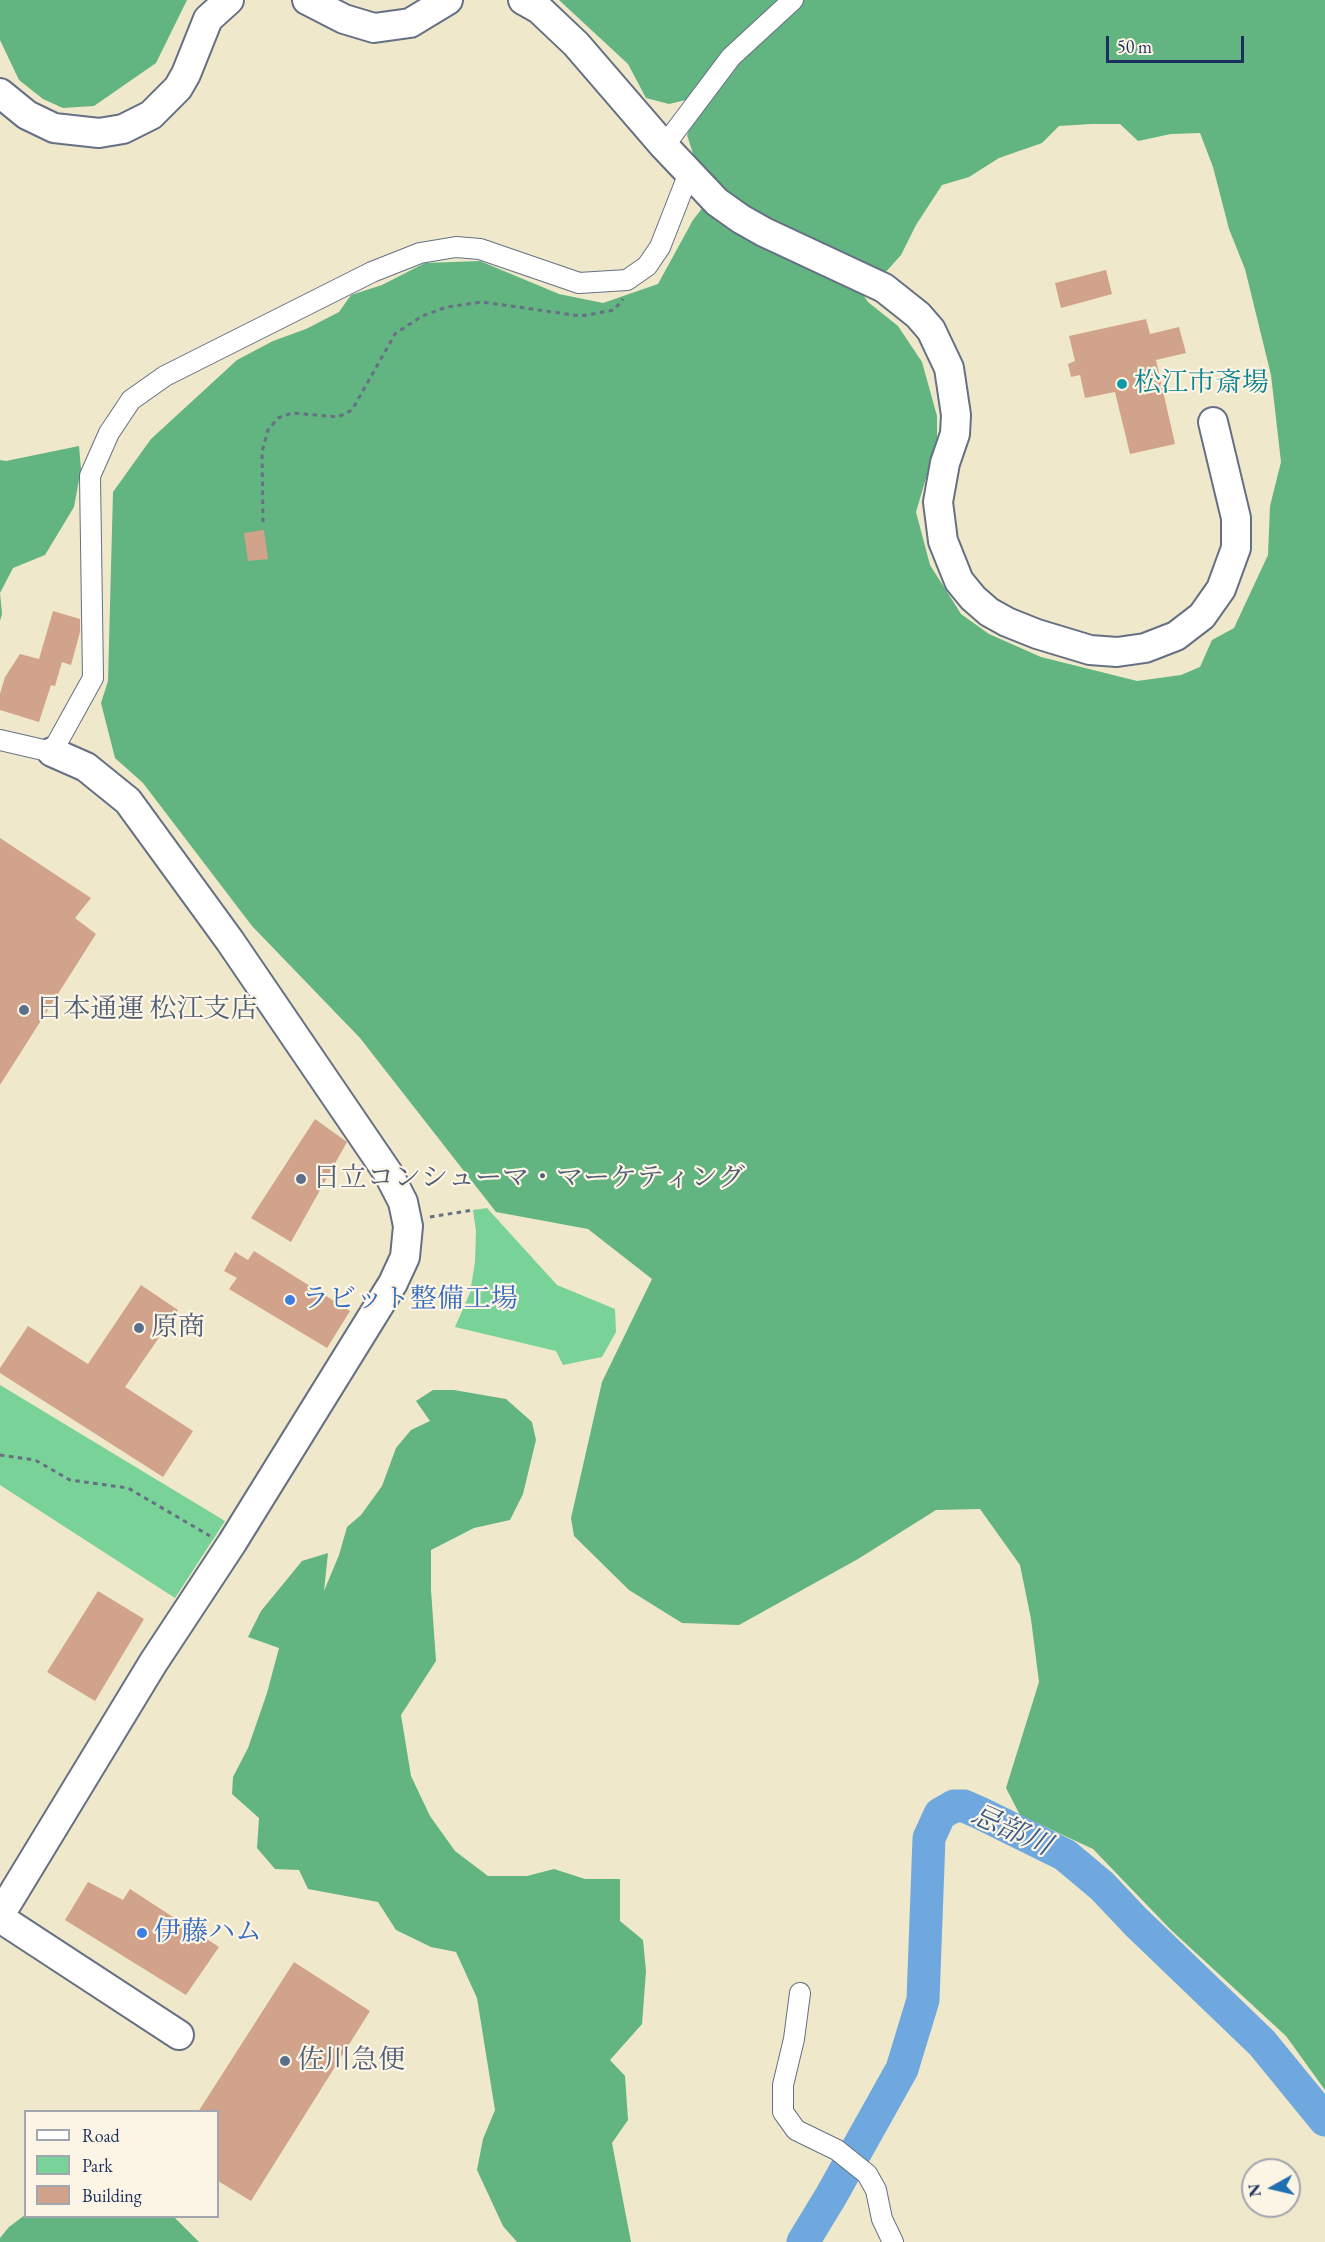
<!DOCTYPE html>
<html>
<head>
<meta charset="utf-8">
<style>
	body { margin:0 }
	#map { position:relative; width:1325px; height:2242px; overflow:hidden; background:#efe8ca; font-family:"EB Garamond",serif }
	canvas { display:block }
	.legend { position:absolute; left:24px; top:2110px; width:195px; height:108px; box-sizing:border-box; background:#fcf5e5; border:2px solid #a2a6af; margin:0; padding:8px 10px; list-style:none; font-size:18px; color:#1b2f5e }
	.legend li { display:flex; align-items:center; gap:12px; height:30px }
	.legend b { width:30px; border:2px solid #a2a6af }
	.north { position:absolute; left:1241px; top:2158px; width:60px; height:60px; box-sizing:border-box; background:#fcf5e5; border:2px solid #a2a6af; border-radius:50%; rotate:262deg; font-size:16px; font-weight:700; line-height:24px; text-align:center; color:#1b2f5e }
	.north::after { content:''; display:block; margin:auto; width:21px; height:27px; background:#1f6fb2; clip-path:polygon(50% 0,100% 100%,50% 72%,0 100%) }
	.scale { position:absolute; left:1106px; top:36px; width:138px; height:27px; box-sizing:border-box; border:3px solid #1b2f5e; border-top:0; padding-left:8px; font-size:18px; line-height:21px; white-space:nowrap; color:#1b2f5e; -webkit-text-stroke:4px #fcf5e5; paint-order:stroke }
</style>
</head>
<body>
<div id="map">
<canvas width="1325" height="2242"></canvas>
<ul class="legend">
<li><b style="height:8px;background:#fff"></b>Road</li>
<li><b style="height:16px;background:#79d297"></b>Park</li>
<li><b style="height:16px;background:#d2a38b"></b>Building</li>
</ul>
<div class="north">N</div>
<div class="scale">50 m</div>
</div>
<script>
const ctx = document.querySelector('canvas').getContext('2d');
ctx.lineJoin = 'round';
function fillPath(path, color) { ctx.fillStyle = color; ctx.fill(path, 'evenodd'); }
const poly = rows => new Path2D(rows.map(r => 'M' + r).join(''));
function trace(path, color, width, dash) { ctx.strokeStyle = color; ctx.lineWidth = width; ctx.lineCap = dash ? 'butt' : 'round'; ctx.setLineDash(dash || []); ctx.stroke(path); }
function write(font, color, halo, rows, align = 'center') {
  ctx.font = font + ' "EB Garamond","Noto Serif JP",serif'; ctx.lineWidth = 4.5; ctx.setLineDash([]); ctx.textBaseline = 'middle'; ctx.strokeStyle = halo; ctx.fillStyle = color; for (const [text, x, y, turn = 0] of rows) {
    ctx.save(); ctx.translate(x, y); ctx.rotate((+turn || 0) * Math.PI / 180); ctx.textAlign = isNaN(turn) ? turn : align; if (halo) ctx.strokeText(text, 0, 0); ctx.fillText(text, 0, 0); ctx.restore();
  }
}
fillPath(poly([
	[487,1208,557,1285,615,1309,616,1332,602,1357,563,1365,556,1351,455,1327,470,1293,475,1262,476,1231,473,1210],
	[0,1385,225,1521,175,1598,0,1485]
]), '#79d297');
fillPath(poly([
	[0,0,187,0,156,63,94,106,63,108,43,99,19,80,0,40],
	[559,0,1325,0,1325,2090,1286,2036,1171,1930,1093,1849,1020,1815,1006,1788,1039,1682,1031,1619,1020,1565,980,1509,936,1510,858,1559,739,1625,682,1623,629,1590,574,1536,571,1518,602,1382,652,1279,588,1229,496,1212,360,1038,252,926,143,783,115,758,101,703,108,681,113,492,151,439,237,360,273,341,306,329,339,312,351,295,382,285,425,263,480,261,559,294,603,303,658,284,693,220,720,185,696,163,687,135,698,108,690,99,669,104,646,98,628,64],
	[1091,124,1120,124,1138,141,1171,134,1200,133,1213,167,1229,229,1245,269,1271,375,1281,462,1270,506,1268,555,1234,628,1212,640,1200,667,1181,675,1137,681,1041,657,989,634,961,614,930,565,916,512,937,441,937,416,922,362,898,326,868,302,859,289,884,274,901,255,916,225,942,185,969,177,999,158,1042,143,1059,126],
	[79,446,81,469,74,507,45,555,13,568,0,593,2,614,0,621,0,460,6,461],
	[433,1390,454,1390,506,1399,532,1422,536,1440,523,1494,510,1520,474,1528,431,1550,431,1590,436,1661,401,1715,411,1776,430,1816,455,1851,488,1876,527,1876,554,1869,585,1879,620,1879,620,1921,643,1940,646,1971,642,2024,610,2060,625,2076,628,2120,612,2143,631,2242,517,2242,503,2226,477,2170,483,2139,495,2110,477,1998,456,1952,431,1947,396,1930,378,1902,308,1889,299,1870,275,1869,257,1848,259,1818,232,1794,233,1777,248,1748,267,1693,279,1648,248,1637,261,1611,302,1561,328,1553,324,1591,339,1555,347,1527,361,1515,382,1486,396,1448,411,1430,430,1421,416,1401],
	[25,2215,174,2217,199,2242,0,2242,0,2238,9,2227]
]), '#62b480');
trace(poly([
	[803,2242,831,2196,902,2069,923,2000,929,1838,940,1814,954,1806,964,1806,980,1813,1065,1855,1102,1886,1136,1922,1262,2043,1325,2120]
]), '#6fa8de', 33);
fillPath(poly([
	[1106,270,1112,294,1061,308,1055,283],
	[1146,319,1150,334,1179,327,1186,353,1156,360,1175,444,1130,454,1115,392,1085,398,1080,375,1071,377,1068,364,1075,361,1069,336],
	[264,530,268,559,248,561,244,533],
	[53,611,80,619,80,632,71,665,62,662,55,686,51,685,39,722,0,710,0,694,5,677,20,654,39,659],
	[0,838,91,898,75,918,96,934,0,1085],
	[315,1119,347,1142,291,1242,251,1218],
	[254,1251,350,1311,327,1348,229,1289,237,1278,224,1271,235,1252,248,1260],
	[141,1285,178,1310,125,1387,193,1431,163,1477,0,1373,0,1368,28,1326,88,1364],
	[98,1591,144,1619,95,1701,47,1672],
	[88,1882,123,1900,130,1889,219,1947,186,1995,65,1920],
	[294,1962,370,2011,251,2201,218,2181,218,2112,198,2112]
]), '#d2a38b');
const street = poly([
	[664,146,731,57,793,0],
	[0,740,52,752,93,678,90,476,109,433,131,400,165,376,372,272,420,253,456,247,480,249,579,283,627,280,647,266,660,247,689,173],
	[800,1993,794,2039,783,2085,783,2112,796,2130,837,2150,867,2174,876,2190,882,2219,893,2242]
]);
const secondary = poly([
	[307,0,344,19,374,28,410,23,448,0],
	[523,0,539,9,576,44,664,146,717,202,741,219,764,232,884,288,918,315,931,330,949,368,956,415,955,434,945,463,938,502,943,541,959,581,973,598,989,612,1007,622,1037,634,1090,650,1117,652,1145,648,1176,636,1202,616,1221,589,1236,548,1236,518,1213,422],
	[0,93,27,115,54,128,99,133,123,129,151,115,178,88,186,74,208,19,229,0],
	[0,1915,153,1663,232,1543,393,1283,405,1257,408,1226,403,1202,388,1173,230,941,128,801,86,767,52,752],
	[0,1918,179,2035]
]);
trace(street, '#657084', 22);
trace(secondary, '#657084', 32);
trace(poly([
	[263,522,262,452,268,430,278,418,292,413,338,417,352,410,395,334,422,316,447,307,482,302,581,316,614,310,623,299],
	[430,1217,473,1210],
	[0,1455,35,1460,70,1480,128,1488,210,1536]
]), '#657084', 3, [4.5, 4.5]);
trace(street, '#fff', 20);
trace(secondary, '#fff', 28);
for (const [x, y, r, color] of [
	[1122,384,6,"#0f9aa8"],
	[24,1010,6,"#5c6f8a"],
	[301,1179,6,"#5c6f8a"],
	[290,1300,6,"#3f7fe0"],
	[139,1328,6,"#5c6f8a"],
	[142,1933,6,"#3f7fe0"],
	[285,2061,6,"#5c6f8a"]
]) { const dot = new Path2D(); dot.arc(x, y, r, 0, 2 * Math.PI); ctx.fillStyle = color; ctx.fill(dot); trace(dot, '#fcf5e5', 2); }
write('27px', '#0d838f', '#fcf5e5', [
	["松江市斎場",1134,384]
], 'left');
write('27px', '#4e5e75', '#fcf5e5', [
	["日本通運 松江支店",36,1010],
	["日立コンシューマ・マーケティング",313,1179],
	["原商",151,1328],
	["佐川急便",297,2061]
], 'left');
write('27px', '#366cbe', '#fcf5e5', [
	["ラビット整備工場",302,1300],
	["伊藤ハム",154,1933]
], 'left');
write('italic 28px', '#38598b', '#fcf5e5', [
	["忌部川",1011,1831,24]
]);
</script>
</body>
</html>
